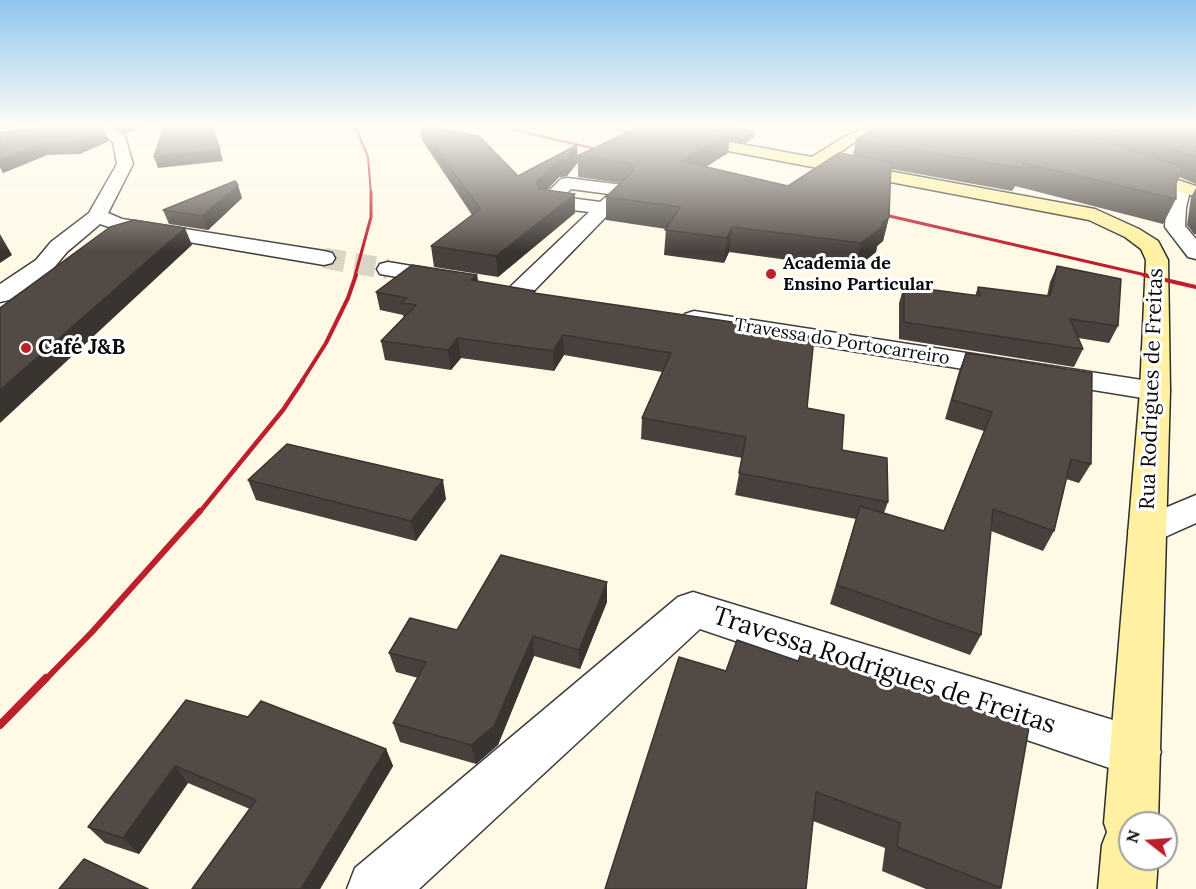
<!DOCTYPE html>
<html>
<head>
<meta charset="utf-8">
<style>
	body { margin:0 }
	#map { position:relative; width:1196px; height:889px; overflow:hidden; background:#fff9e6; font-family:Lora,serif }
	canvas { display:block }
	.north { position:absolute; left:1118px; top:811px; width:60px; height:60px; box-sizing:border-box; background:#fff; border:2px solid #9d9d9d; border-radius:50%; rotate:287deg; font-size:16px; font-weight:700; line-height:24px; text-align:center; color:#0a0a0a }
	.north::after { content:''; display:block; margin:auto; width:21px; height:27px; background:#bd1f2d; clip-path:polygon(50% 0,100% 100%,50% 72%,0 100%) }
</style>
</head>
<body>
<div id="map">
<canvas width="1196" height="889"></canvas>
<div class="north">N</div>
</div>
<script>
const ctx = document.querySelector('canvas').getContext('2d');
ctx.lineJoin = 'round';
const poly = rows => new Path2D(rows.map(r => 'M' + r).join(''));
function trace(path, color, width, dash) { ctx.strokeStyle = color; ctx.lineWidth = width; ctx.lineCap = dash ? 'butt' : 'round'; ctx.setLineDash(dash || []); ctx.stroke(path); }
function fillPath(path, color) { ctx.fillStyle = color; ctx.fill(path, 'evenodd'); }
function write(font, color, halo, rows, align = 'center') {
  ctx.font = font + ' Lora,serif'; ctx.lineWidth = 6; ctx.setLineDash([]); ctx.textBaseline = 'middle'; ctx.strokeStyle = halo; ctx.fillStyle = color; for (const [text, x, y, turn = 0] of rows) {
    ctx.save(); ctx.translate(x, y); ctx.rotate((+turn || 0) * Math.PI / 180); ctx.textAlign = isNaN(turn) ? turn : align; if (halo) ctx.strokeText(text, 0, 0); ctx.fillText(text, 0, 0); ctx.restore();
  }
}
trace(poly([
	[324,258,388,269]
]), '#dad5c5', 21, [21, 10]);
const minor = poly([
	[96,127,112,127,125,137,133,164,108,213,122,219,324,251,332,253,335,258,332,263,324,265,118,230,100,224,67,252,52,270,9,300,0,302,0,284,36,260,51,242,89,213,117,164,113,142,96,127],
	[567,178,623,185,629,186,632,190,529,296,520,298,511,296,508,291,511,286,589,212,548,207,541,205,539,201,561,179,567,178],
	[571,189,609,194,600,202,563,197,571,189],
	[1180,189,1187,191,1189,195,1186,208,1185,226,1196,239,1196,259,1188,257,1165,227,1166,208,1171,195,1173,191,1180,189],
	[388,262,448,272,456,274,460,279,456,284,448,286,380,274,377,269,380,264,388,262],
	[694,311,1155,382,1166,385,1170,391,1166,397,1155,400,685,324,681,319,685,314,694,311],
	[1196,495,1196,523,1147,545,1134,541,1128,531,1134,521,1196,495],
	[693,592,1136,727,1154,735,1161,752,1154,769,1136,777,700,629,419,889,347,889,355,868,678,597,693,592]
]);
const secondary = poly([
	[617,127,648,127,812,157,842,138,862,129,910,127,903,131,870,136,852,144,829,160,1095,209,1139,229,1158,241,1168,260,1170,391,1158,823,1130,823,1130,859,1158,859,1156,889,1098,889,1102,845,1107,832,1104,823,1140,391,1146,260,1141,249,1125,237,1089,220,624,131,617,127],
	[1133,165,1196,186,1196,197,1127,174,1124,170,1127,166,1133,165]
]);
trace(minor, '#3d3d3d', 3);
trace(secondary, '#2c2c2c', 3);
fillPath(minor, '#fff');
fillPath(secondary, '#fff1a1');
trace(poly([
	[352,127,358,133,368,157,371,194],
	[501,127,609,152]
]), '#bd1f2d', 2);
trace(poly([
	[872,212,1150,276],
	[355,276,371,217,371,192]
]), '#bd1f2d', 3);
trace(poly([
	[1144,275,1196,287],
	[302,381,326,343,348,298,356,275]
]), '#bd1f2d', 4);
trace(poly([
	[199,513,283,410,303,380]
]), '#bd1f2d', 4.5);
trace(poly([
	[45,680,92,632,200,511]
]), '#bd1f2d', 6);
trace(poly([
	[0,725,46,678]
]), '#bd1f2d', 8);
fillPath(poly([
	[115,127,141,127,125,134],
	[420,127,433,127,518,176,578,156,639,127,755,131,754,137,745,143,729,140,728,153,706,167,788,186,853,155,856,140,876,127,1196,127,1196,184,1179,177,1176,183,1176,199,1163,224,1015,186,1012,191,891,169,889,217,883,241,877,246,876,252,855,269,729,252,724,263,664,255,666,229,606,220,606,197,620,183,578,177,578,162,567,176,559,177,547,190,575,213,498,277,434,267,431,246,472,215,422,140],
	[0,132,109,141,80,154,47,155,3,173,0,167],
	[1196,188,1196,234,1194,234,1187,225,1191,197],
	[242,198,208,230,169,224,163,210],
	[1057,266,1118,326,1109,343,1078,338,1083,349,1074,367,899,339,899,303,904,286,975,296,978,287,1047,296,1050,282],
	[477,275,478,281,535,291,535,293,739,323,739,326,807,408,888,502,884,513,943,531,984,431,945,419,959,371,966,353,1091,464,1079,483,1066,479,1054,531,1043,551,991,531,981,635,970,655,830,604,856,519,735,495,742,458,641,439,642,418,662,372,564,355,554,371,461,358,451,370,385,360,381,341,404,318,403,315,380,310,376,292],
	[248,480,446,499,416,541,256,500],
	[607,582,607,602,580,669,534,656,498,745,476,764,400,742,393,723,418,678,396,672,389,653],
	[726,671,1001,888,1000,889,926,889,882,871,885,848,813,821],
	[248,717,386,749,393,766,320,889,192,889,250,809,188,783,139,854,105,843,88,827]
]), '#47403c');
fillPath(poly([
	[0,127,24,127,0,129],
	[122,127,141,127,125,134],
	[104,131,109,141,80,154,75,143],
	[755,131,754,137,745,143,746,136],
	[730,133,728,153,680,182,681,161],
	[41,144,47,155,3,173,0,167,0,160],
	[577,145,578,162,567,176,559,177,537,201,536,182,559,160],
	[220,150,223,161,158,168,154,157],
	[1024,163,1015,186,1012,191,1021,168],
	[238,185,242,198,208,230,202,216],
	[575,194,575,213,498,277,496,256],
	[889,217,883,241,877,246,876,252,855,269,861,243],
	[732,227,729,252,724,263,727,238],
	[185,228,192,245,0,423,0,390],
	[0,234,12,255,0,263],
	[477,275,479,293,471,280],
	[563,335,564,355,554,371,553,351],
	[458,338,461,358,451,370,448,350],
	[443,480,446,499,416,541,411,521],
	[607,582,607,602,580,669,579,650],
	[533,636,534,656,498,745,476,764,471,745],
	[386,749,393,766,320,889,301,889],
	[175,766,188,783,139,854,123,838]
]), '#3a3431');
const building = poly([
	[57,127,99,127,104,131,75,143,41,144,0,160,0,132,57,127],
	[164,127,212,127,220,150,154,157,164,127],
	[421,127,433,127,479,136,518,176,577,145,567,159,559,160,536,182,539,189,575,194,496,256,431,246,480,209,421,127],
	[639,127,696,127,730,133,681,161,788,186,839,153,891,162,889,217,882,223,882,227,861,243,732,227,727,238,665,230,680,207,606,197,634,170,631,163,577,156,639,127],
	[696,127,730,127,755,131,746,136,696,127],
	[876,127,1065,127,1183,167,1176,183,1176,199,1024,163,1021,168,856,140,876,127],
	[1104,127,1196,127,1196,157,1104,127],
	[235,181,238,185,202,216,163,210,235,181],
	[134,220,185,228,0,390,0,308,110,227,134,220],
	[412,265,477,275,471,280,535,291,534,293,739,323,738,326,814,337,807,408,844,415,842,450,887,458,888,502,739,473,746,437,642,418,671,353,563,335,553,351,458,338,448,350,381,341,416,305,401,303,407,298,376,292,412,265],
	[1057,266,1121,279,1118,326,1070,319,1083,349,904,322,904,286,980,296,978,287,1050,296,1057,266],
	[966,353,1092,373,1091,464,1071,459,1054,531,993,509,981,635,837,585,860,506,944,531,992,412,952,400,966,353],
	[287,444,443,480,411,521,248,480,287,444],
	[501,555,607,582,579,650,533,636,494,726,471,745,393,723,426,662,389,653,410,618,457,630,501,555],
	[737,640,798,661,802,651,1029,727,1001,888,897,847,900,823,816,792,806,889,605,889,679,657,726,671,737,640],
	[186,700,248,717,261,701,386,749,301,889,192,889,256,800,175,766,123,838,88,827,186,700],
	[84,859,148,889,59,889,84,859]
]);
fillPath(building, '#534a46');
trace(building, '#3a3431', 1.5);
const sky = ctx.createLinearGradient(0, 0, 0, 252);
sky.addColorStop(0, '#8fc5ee');
sky.addColorStop(0.5, '#fffcf4');
sky.addColorStop(1, '#fffcf400');
ctx.fillStyle = sky;
ctx.fillRect(0, 0, 1196, 252);
for (const [x, y, r, color] of [
	[771,274,6,"#bd1f2d"],
	[26,348,6,"#bd1f2d"]
]) { const dot = new Path2D(); dot.arc(x, y, r, 0, 2 * Math.PI); ctx.fillStyle = color; ctx.fill(dot); trace(dot, '#fff', 2); }
write('bold 18px', '#0a0a0a', '#fff', [
	["Academia de",783,264],
	["Ensino Particular",783,285]
], 'left');
write('18px', '#0a0a0a', '#fff', [
	["Travessa do Portocarreiro",842,342,9]
]);
write('bold 21px', '#0a0a0a', '#fff', [
	["Café J&B",38,348]
], 'left');
write('21px', '#0a0a0a', '#fff', [
	["Rua Rodrigues de Freitas",1152,389,-88]
]);
write('26px', '#0a0a0a', '#fff', [
	["Travessa Rodrigues de Freitas",884,671,18]
]);
</script>
</body>
</html>
